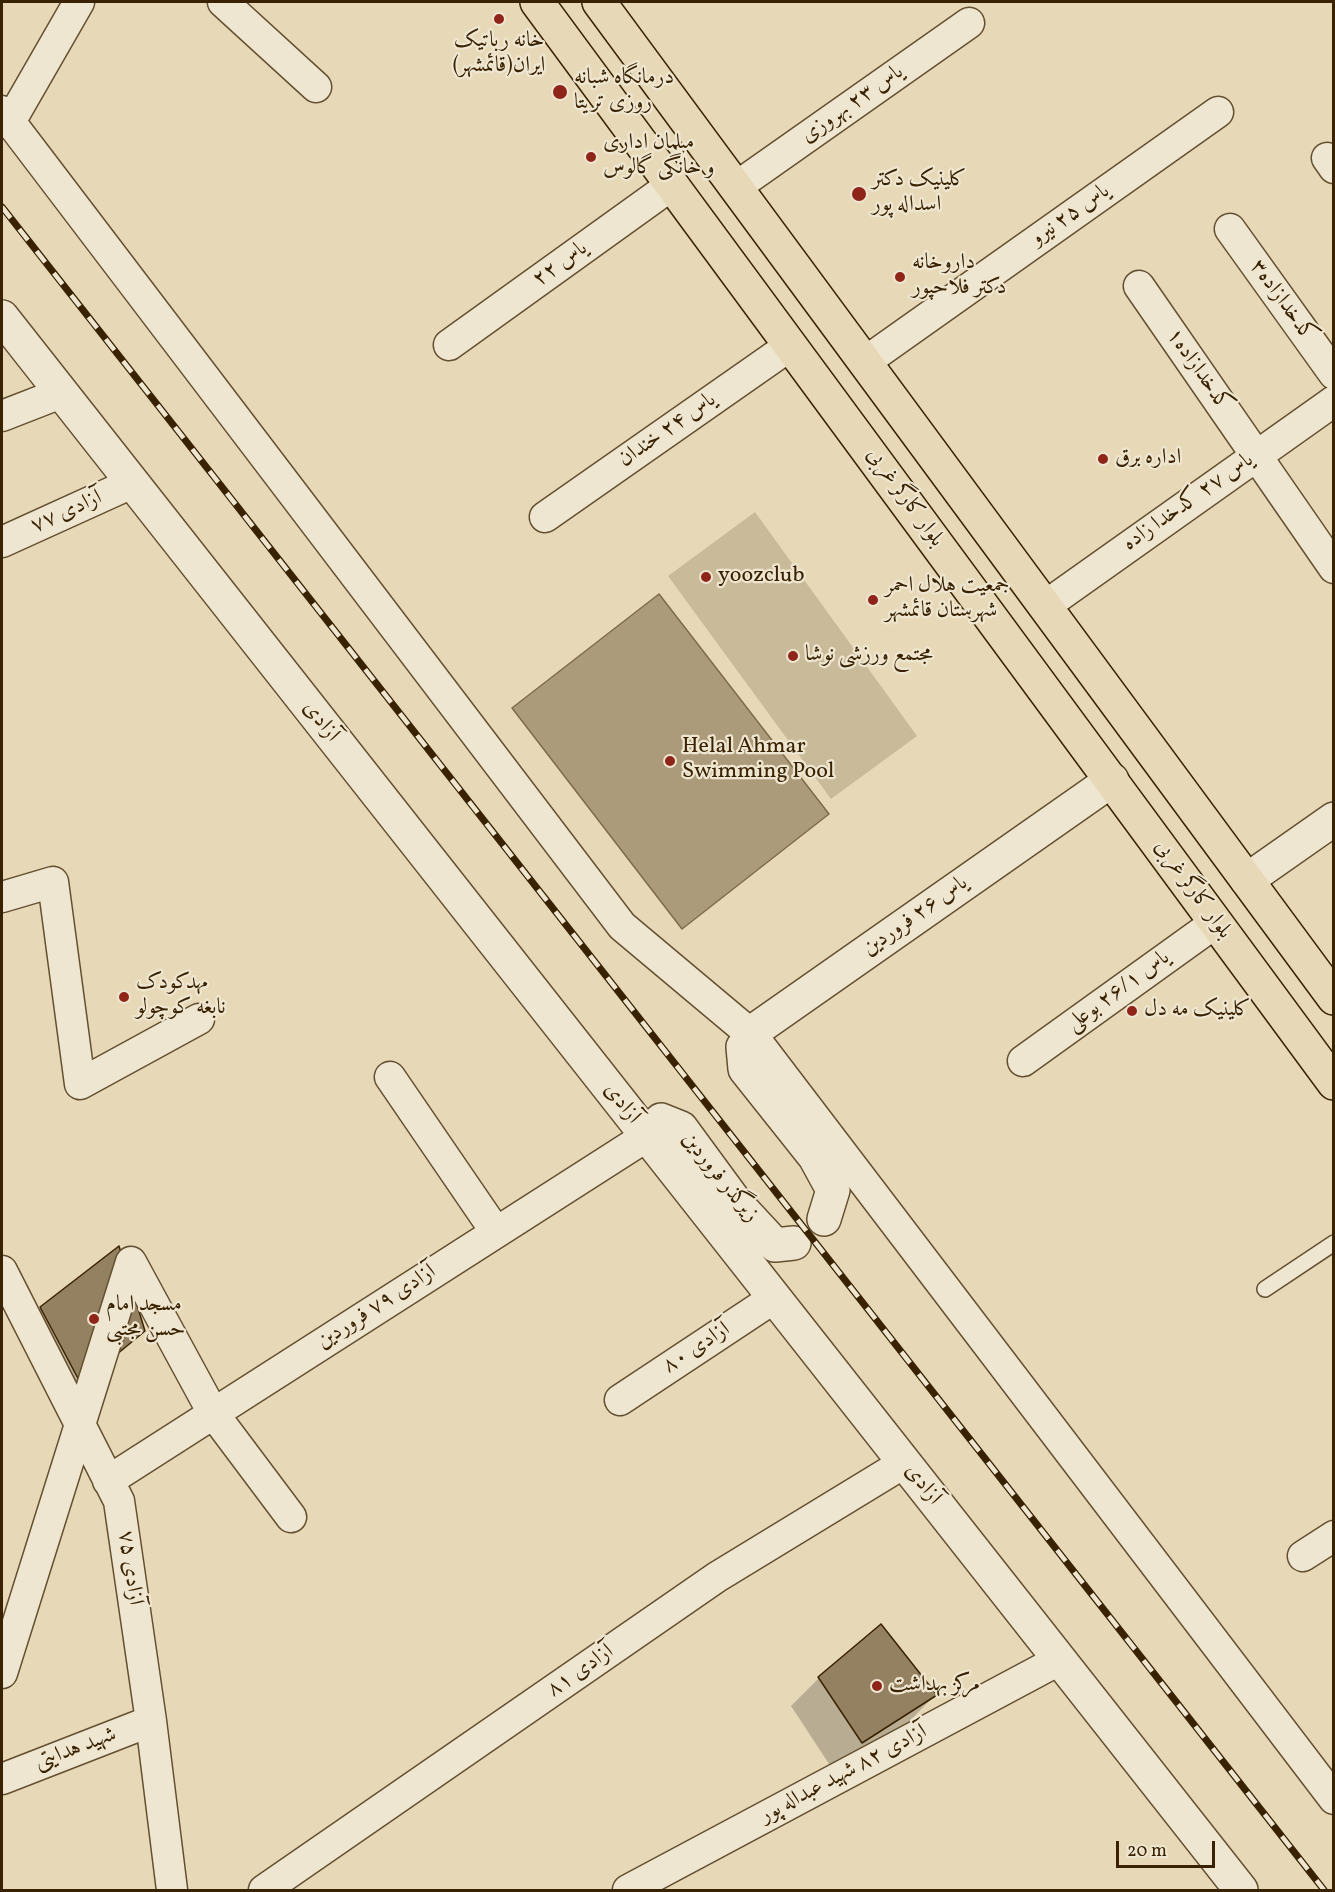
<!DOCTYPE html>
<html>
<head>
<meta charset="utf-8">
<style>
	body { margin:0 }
	#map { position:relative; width:1335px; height:1892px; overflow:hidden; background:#e7d9b8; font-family:Vollkorn,serif }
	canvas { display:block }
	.frame { position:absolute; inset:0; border:3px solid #392202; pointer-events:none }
	.scale { position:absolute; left:1116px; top:1841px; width:99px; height:27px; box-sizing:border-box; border:3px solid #392202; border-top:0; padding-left:8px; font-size:18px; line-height:21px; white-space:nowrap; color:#392202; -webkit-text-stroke:4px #efe6d1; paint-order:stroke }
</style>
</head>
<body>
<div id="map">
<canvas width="1335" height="1892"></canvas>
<div class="frame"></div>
<div class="scale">20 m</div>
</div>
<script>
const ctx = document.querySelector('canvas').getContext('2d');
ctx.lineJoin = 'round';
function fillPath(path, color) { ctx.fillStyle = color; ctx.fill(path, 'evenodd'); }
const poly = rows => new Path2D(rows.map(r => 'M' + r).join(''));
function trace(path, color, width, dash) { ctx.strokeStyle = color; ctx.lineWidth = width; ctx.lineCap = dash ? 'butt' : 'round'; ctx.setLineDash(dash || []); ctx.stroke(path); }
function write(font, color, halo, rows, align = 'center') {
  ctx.font = font + ' Vollkorn,Amiri,serif'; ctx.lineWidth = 4.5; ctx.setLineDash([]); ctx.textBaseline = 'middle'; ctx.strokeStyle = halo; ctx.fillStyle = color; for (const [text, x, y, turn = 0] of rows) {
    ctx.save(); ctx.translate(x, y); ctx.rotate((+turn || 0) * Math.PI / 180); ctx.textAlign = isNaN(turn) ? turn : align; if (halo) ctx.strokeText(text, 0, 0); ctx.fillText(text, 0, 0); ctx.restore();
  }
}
fillPath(poly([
	[755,512,917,736,831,799,668,576]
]), '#c9ba99');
const water = poly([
	[659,594,829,814,682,929,512,708,659,594]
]);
fillPath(water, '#ac9b7a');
trace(water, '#7e6b4a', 1.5);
fillPath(poly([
	[41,1308,143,1331,65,1398,25,1323],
	[819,1678,935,1695,907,1724,833,1770,791,1706]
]), '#0003');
const building = poly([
	[119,1246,145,1331,81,1384,40,1307,119,1246],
	[881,1624,937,1695,862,1743,818,1677,881,1624]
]);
fillPath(building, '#938161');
trace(building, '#392202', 1.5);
const service = poly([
	[1265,1289,1334,1243]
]);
const minor = poly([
	[223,2,316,87],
	[2,111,622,926,752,1035,1334,1799],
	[10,122,79,2],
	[1327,158,1334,168],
	[736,187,969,23],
	[1230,229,1334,374],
	[1139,286,1334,568],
	[449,345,673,184],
	[865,362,1218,112],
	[2,416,61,393],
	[545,517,791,345],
	[2,542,132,483],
	[1045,606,1334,401],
	[2,897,53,882,80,1084,199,1019],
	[1023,1061,1215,923],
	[390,1077,496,1232],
	[2,1271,119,1501,151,1721,172,1890],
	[620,1400,774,1298],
	[108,1481,647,1136],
	[1303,1556,1334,1536],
	[2,1673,131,1262,213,1413,291,1517],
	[2,1779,151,1721],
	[264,1890,717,1577,904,1463],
	[628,1890,1059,1660]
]);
const tertiary = poly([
	[2,317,1241,1890],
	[1247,880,1334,819],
	[647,1136,661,1120,681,1128,736,1203,775,1245,794,1243],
	[824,1219,833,1190,815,1157,745,1069,743,1047,758,1028,1112,780]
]);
const primary = poly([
	[537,2,1334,1083],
	[599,2,1334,998]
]);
trace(service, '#645030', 18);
trace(minor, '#645030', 33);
trace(tertiary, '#645030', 36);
trace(primary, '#392202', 36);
trace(service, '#efe6d1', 15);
trace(minor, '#efe6d1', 30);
trace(tertiary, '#efe6d1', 33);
trace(primary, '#e7d9b8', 33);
const rail = poly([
	[2,207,1324,1890]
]);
trace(rail, '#392202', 7);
trace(rail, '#efe6d1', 4.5, [14]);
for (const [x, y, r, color] of [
	[499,19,6,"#8f2418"],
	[560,92,8,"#8f2418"],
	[591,157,6,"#8f2418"],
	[859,194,8,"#8f2418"],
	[900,277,6,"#8f2418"],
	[1103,459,6,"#8f2418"],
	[706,577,6,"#8f2418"],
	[873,600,6,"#8f2418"],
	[793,656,6,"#8f2418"],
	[670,761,6,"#8f2418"],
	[124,997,6,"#8f2418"],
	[1132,1011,6,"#8f2418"],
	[94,1319,6,"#8f2418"],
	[877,1686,6,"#8f2418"]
]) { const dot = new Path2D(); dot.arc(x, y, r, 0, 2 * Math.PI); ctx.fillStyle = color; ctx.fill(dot); trace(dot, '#efe6d1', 2); }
write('22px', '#392202', '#efe6d1', [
	["خانه رباتیک",499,42,"center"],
	["ایران(قائمشهر)",499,67,"center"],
	["درمانگاه شبانه",574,79],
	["روزی تریتا",574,104],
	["مبلمان اداری",603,144],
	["و خانگی گالوس",603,169],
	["کلینیک دکتر",872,181],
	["اسداله پور",872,206],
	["داروخانه",912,264],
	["دکتر فلاحپور",912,289],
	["اداره برق",1115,459],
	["yoozclub",718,577],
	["جمعیت هلال احمر",885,587],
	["شهرستان قائمشهر",885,612],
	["مجتمع ورزشی نوشا",805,656],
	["Helal Ahmar",682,748],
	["Swimming Pool",682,773],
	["مهدکودک",136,984],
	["نابغه کوچولو",136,1009],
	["کلینیک مه دل",1144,1011],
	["مسجد امام",106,1306],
	["حسن مجتبی",106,1331],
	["مرکز بهداشت",889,1686]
], 'left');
write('22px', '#392202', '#efe6d1', [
	["یاس ۲۳ بهروزی",853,105,-35],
	["یاس ۲۵ نیرو",1071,216,-35],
	["یاس ۲۲",561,265,-36],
	["کدخدازاده۳",1282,302,54],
	["کدخدازاده۱",1198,371,55],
	["یاس ۲۴ خندان",668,431,-35],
	["بلوار کارگر غربی",904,498,54],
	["یاس ۲۷ کدخدا زاده",1189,503,-35],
	["آزادی ۷۷",67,513,-24],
	["آزادی",320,722,52],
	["بلوار کارگر غربی",1192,890,54],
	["یاس ۲۶ فروردین",916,917,-35],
	["یاس ۲۶/۱ بوعلی",1119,992,-36],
	["آزادی",621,1104,52],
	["زیرگذر فروردین",719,1178,51],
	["آزادی ۷۹ فروردین",377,1308,-33],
	["آزادی ۸۰",697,1349,-33],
	["آزادی",922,1485,52],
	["آزادی ۷۵",129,1568,82],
	["آزادی ۸۱",581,1672,-35],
	["شهید هدایتی",76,1750,-21],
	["آزادی ۸۲ شهید عبداله پور",844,1775,-28]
]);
</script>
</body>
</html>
